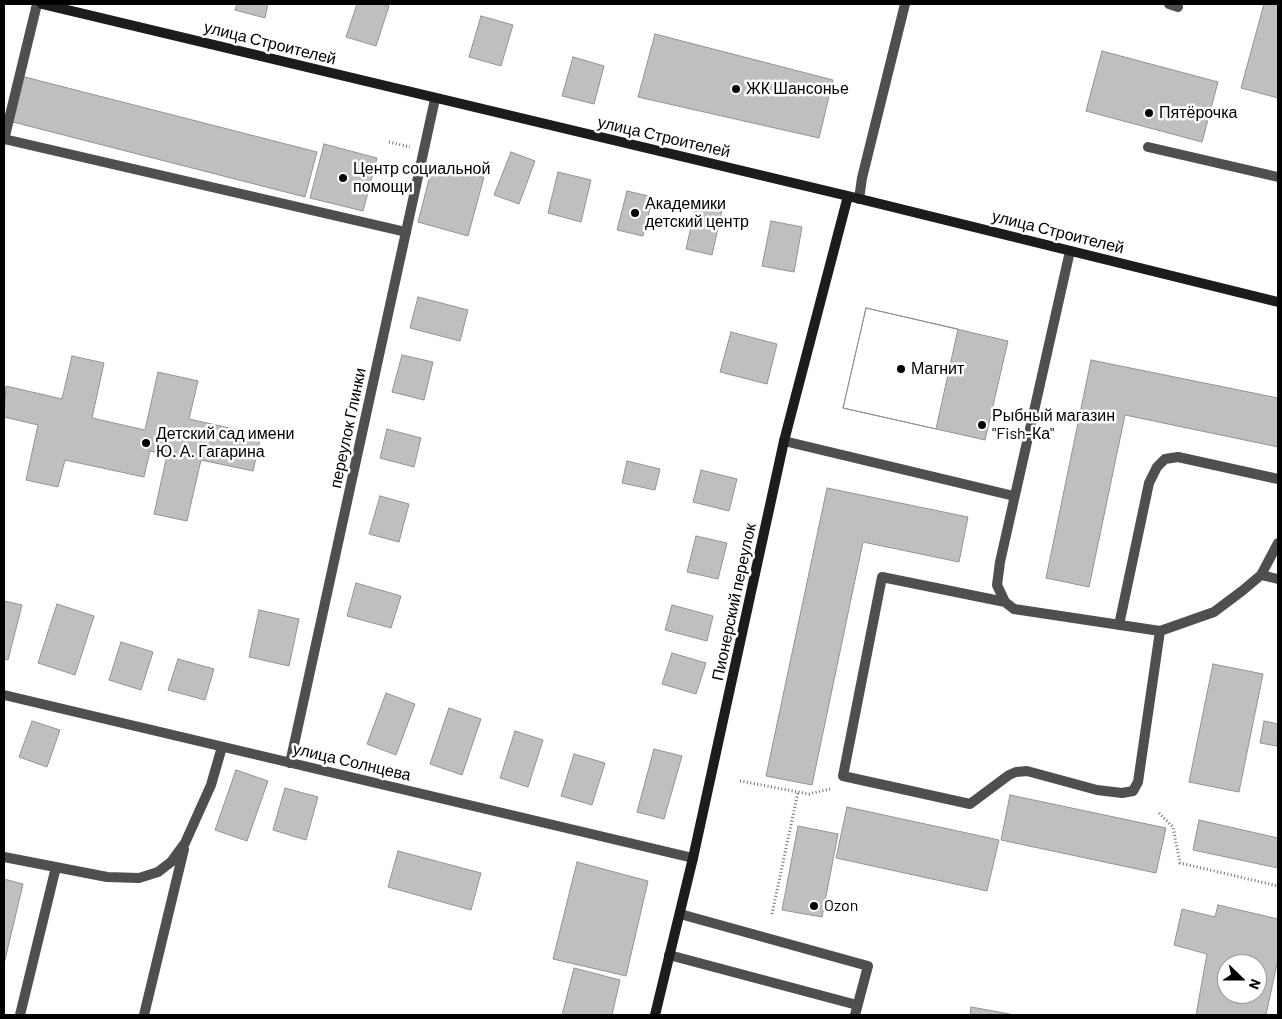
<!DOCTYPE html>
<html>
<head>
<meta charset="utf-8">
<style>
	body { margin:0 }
	#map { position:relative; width:1282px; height:1019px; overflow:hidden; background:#fff; font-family:Barlow,sans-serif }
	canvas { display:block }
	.frame { position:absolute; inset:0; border:5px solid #000; pointer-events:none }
	.north { position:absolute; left:1217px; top:954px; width:50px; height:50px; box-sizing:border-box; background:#fff; border:1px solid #999; border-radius:50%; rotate:112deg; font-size:14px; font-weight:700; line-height:20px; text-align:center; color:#000 }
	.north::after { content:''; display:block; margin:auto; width:18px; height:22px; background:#000; clip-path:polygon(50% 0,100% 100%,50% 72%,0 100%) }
</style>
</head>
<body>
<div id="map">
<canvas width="1282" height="1019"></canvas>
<div class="frame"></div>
<div class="north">N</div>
</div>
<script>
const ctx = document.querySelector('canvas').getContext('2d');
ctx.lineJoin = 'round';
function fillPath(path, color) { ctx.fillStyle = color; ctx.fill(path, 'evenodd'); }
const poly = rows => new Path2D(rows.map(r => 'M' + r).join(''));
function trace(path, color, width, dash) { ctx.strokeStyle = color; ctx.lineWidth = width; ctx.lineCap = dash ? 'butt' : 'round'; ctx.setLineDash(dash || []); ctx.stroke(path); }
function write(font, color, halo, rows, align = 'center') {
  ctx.font = font + ' Barlow,sans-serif'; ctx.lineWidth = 5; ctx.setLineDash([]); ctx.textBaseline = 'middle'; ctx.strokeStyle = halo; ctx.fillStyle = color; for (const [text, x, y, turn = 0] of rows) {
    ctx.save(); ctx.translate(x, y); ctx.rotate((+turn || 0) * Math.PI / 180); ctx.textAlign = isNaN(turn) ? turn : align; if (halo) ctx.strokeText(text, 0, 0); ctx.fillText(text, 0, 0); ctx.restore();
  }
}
const building = poly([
	[237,4,268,4,265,18,235,10,237,4],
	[357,4,382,4,389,6,376,46,346,37,357,4],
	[1264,4,1278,4,1278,98,1241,88,1264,4],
	[481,16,513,25,501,66,469,57,481,16],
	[655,34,833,80,819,138,638,97,655,34],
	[1102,51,1218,82,1202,142,1086,111,1102,51],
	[573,57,604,66,594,104,562,96,573,57],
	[21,76,317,152,305,197,9,121,21,76],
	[324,144,377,158,363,211,310,198,324,144],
	[511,152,535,161,519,204,494,195,511,152],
	[433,164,484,177,468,236,418,222,433,164],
	[558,172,591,180,581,222,548,213,558,172],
	[627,191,653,197,643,236,617,230,627,191],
	[696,204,722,210,712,255,686,249,696,204],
	[771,221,802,227,794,272,762,266,771,221],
	[418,297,468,310,460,341,410,328,418,297],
	[866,308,1008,341,985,440,843,408,866,308],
	[866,308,958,329,936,429,843,408,866,308],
	[731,332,777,344,767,384,720,372,731,332],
	[402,355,433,362,424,400,392,392,402,355],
	[72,356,104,363,92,418,145,430,158,372,198,381,189,419,261,435,253,471,201,460,187,521,154,514,167,455,150,451,144,477,65,460,58,487,26,480,38,425,4,417,6,386,62,399,72,356],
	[1091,360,1278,398,1278,447,1125,415,1089,587,1046,578,1091,360],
	[387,429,421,438,414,467,380,458,387,429],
	[627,461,660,469,655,490,622,483,627,461],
	[701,470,737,479,729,511,693,502,701,470],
	[827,488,968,517,959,562,863,542,812,785,766,776,827,488],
	[380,496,409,504,399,542,369,534,380,496],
	[696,536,727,543,718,579,687,572,696,536],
	[356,583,401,596,391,628,347,616,356,583],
	[4,601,22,605,8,660,4,659,4,601],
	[57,604,94,616,75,675,38,663,57,604],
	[672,605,713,616,707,641,665,630,672,605],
	[259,610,299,619,289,666,249,657,259,610],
	[121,642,153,652,141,690,109,680,121,642],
	[672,653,706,663,696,694,662,684,672,653],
	[178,659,214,669,205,700,168,690,178,659],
	[1213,664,1263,674,1239,792,1189,782,1213,664],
	[386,693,415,704,396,755,367,744,386,693],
	[449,708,481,719,462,775,430,764,449,708],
	[32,721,60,730,47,767,19,757,32,721],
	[1264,721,1278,724,1277,746,1260,743,1264,721],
	[515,731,543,740,528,787,500,778,515,731],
	[654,749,682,756,664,819,637,812,654,749],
	[574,754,605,763,592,805,561,796,574,754],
	[236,770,268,781,247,841,215,830,236,770],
	[285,788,318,797,306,840,273,830,285,788],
	[1010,795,1166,828,1156,873,1001,840,1010,795],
	[847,807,999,840,987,891,836,858,847,807],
	[1199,820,1278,838,1278,868,1193,850,1199,820],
	[798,826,838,834,822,917,782,910,798,826],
	[398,851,481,873,471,910,388,887,398,851],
	[577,862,648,881,626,976,553,959,577,862],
	[4,879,23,884,4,964,4,879],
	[1218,905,1278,919,1278,959,1266,1015,1196,1015,1207,954,1174,945,1182,909,1215,917,1218,905],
	[1227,964,1257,964,1257,994,1227,994,1227,964],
	[574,968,620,980,612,1015,562,1015,574,968],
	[971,1007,1010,1014,1010,1015,970,1015,971,1007]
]);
fillPath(building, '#bfbfbf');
trace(building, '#939393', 1);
trace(poly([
	[389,142,410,147],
	[740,781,809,794,830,789],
	[1159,813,1173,827,1180,863,1278,886],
	[772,914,798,792]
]), '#717171', 3, [1, 2.5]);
trace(poly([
	[1169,4,1178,7],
	[4,139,406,232],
	[4,140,37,4],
	[1148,147,1278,177],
	[859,199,862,178,905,4],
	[1261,575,1278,579],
	[1005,602,997,585,1000,562,1070,251],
	[1119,625,1149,483,1157,467,1165,459,1178,457,1278,479],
	[1160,631,1138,782,1133,791,1122,793,1097,790,1027,771,1016,772,1009,775,970,804,843,776,882,577,1005,602,1014,609,1160,631,1214,612,1242,591,1261,575,1278,543],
	[4,857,107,877,139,878,158,872,171,862,185,843,211,785,222,747],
	[680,914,868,966,855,1015],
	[669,955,857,1005],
	[20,1015,56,867],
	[144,1015,184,849]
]), '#4f4f4f', 10);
trace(poly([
	[784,441,1014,496],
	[4,695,693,858],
	[290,763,435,99]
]), '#4f4f4f', 10);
trace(poly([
	[42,4,848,196,1278,302],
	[655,1015,693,858,784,441,848,196]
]), '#1c1c1c', 10);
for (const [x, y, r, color] of [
	[736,89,5,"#000"],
	[1149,113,5,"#000"],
	[343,178,5,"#000"],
	[635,213,5,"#000"],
	[901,369,5,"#000"],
	[982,425,5,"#000"],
	[146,443,5,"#000"],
	[814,906,5,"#000"]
]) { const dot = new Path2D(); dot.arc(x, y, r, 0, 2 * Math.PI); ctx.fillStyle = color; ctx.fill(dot); trace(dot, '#fff', 2); }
write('16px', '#000', '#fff', [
	["улица Строителей",270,43,14],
	["улица Строителей",664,137,13],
	["улица Строителей",1058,232,14],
	["переулок Глинки",348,428,-78],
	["Пионерский переулок",734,602,-78],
	["улица Солнцева",352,762,13]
]);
write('16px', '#000', '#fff', [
	["ЖК Шансонье",746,89],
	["Пятёрочка",1159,113],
	["Центр социальной",353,169],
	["помощи",353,187],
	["Академики",645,204],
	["детский центр",645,222],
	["Магнит",911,369],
	["Рыбный магазин",992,416],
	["\"Fish-Ка\"",992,434],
	["Детский сад имени",156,434],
	["Ю. А. Гагарина",156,452],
	["Ozon",824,906]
], 'left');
</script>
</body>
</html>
